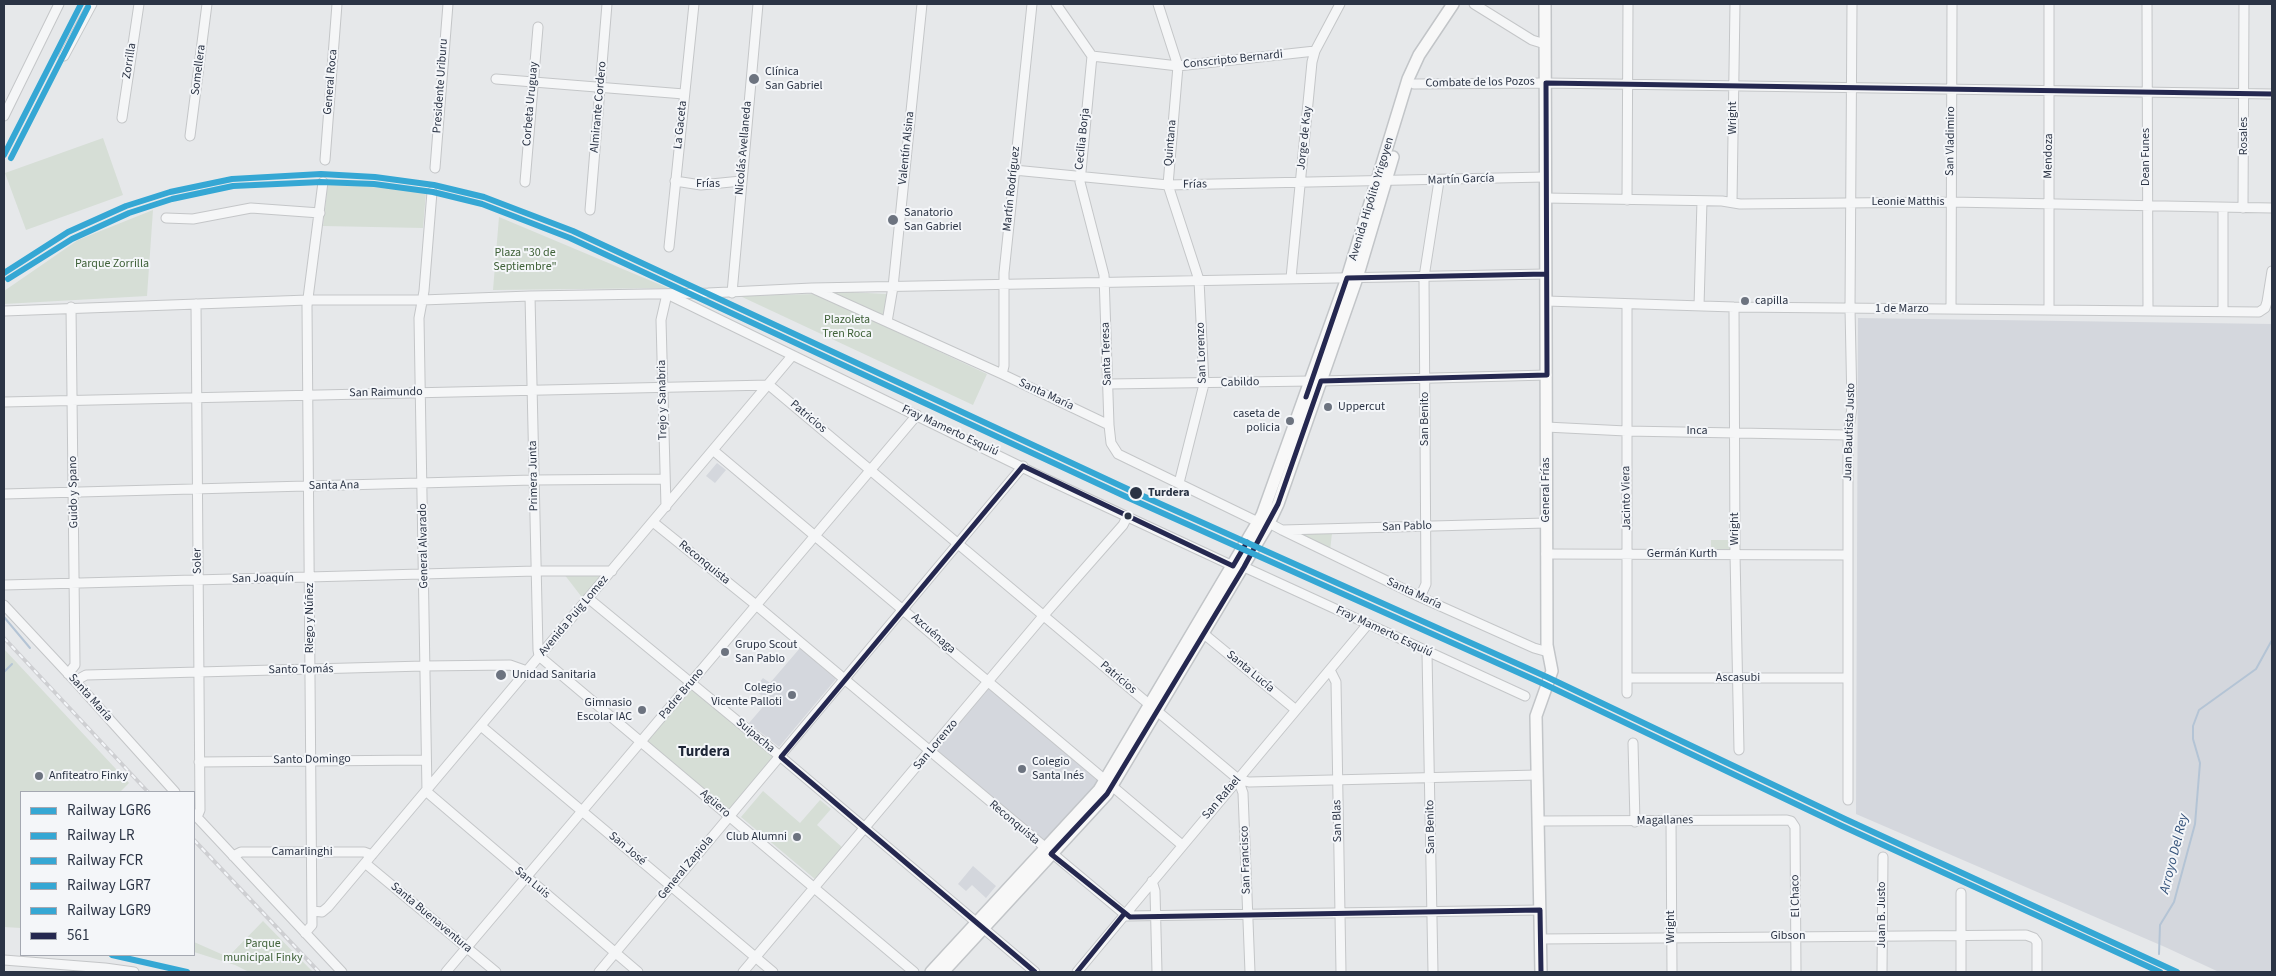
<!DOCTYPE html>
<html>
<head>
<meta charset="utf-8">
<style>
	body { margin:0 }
	#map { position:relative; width:2276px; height:976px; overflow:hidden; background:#e6e8ea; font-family:"Source Sans 3",sans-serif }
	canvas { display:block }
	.frame { position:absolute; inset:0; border:5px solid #2b3445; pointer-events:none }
	.legend { position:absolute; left:20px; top:791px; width:175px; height:165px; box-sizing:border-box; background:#f4f6f9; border:1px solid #a4a8b1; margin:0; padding:6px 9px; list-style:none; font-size:15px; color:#2b3445 }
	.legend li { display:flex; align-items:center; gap:10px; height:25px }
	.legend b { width:25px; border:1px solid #a4a8b1 }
</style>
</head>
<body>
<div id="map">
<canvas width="2276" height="976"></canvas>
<div class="frame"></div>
<ul class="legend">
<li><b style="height:6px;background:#35a7d4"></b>Railway LGR6</li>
<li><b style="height:6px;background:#35a7d4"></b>Railway LR</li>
<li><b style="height:6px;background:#35a7d4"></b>Railway FCR</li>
<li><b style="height:6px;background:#35a7d4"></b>Railway LGR7</li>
<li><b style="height:6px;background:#35a7d4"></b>Railway LGR9</li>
<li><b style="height:6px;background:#252850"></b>561</li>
</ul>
</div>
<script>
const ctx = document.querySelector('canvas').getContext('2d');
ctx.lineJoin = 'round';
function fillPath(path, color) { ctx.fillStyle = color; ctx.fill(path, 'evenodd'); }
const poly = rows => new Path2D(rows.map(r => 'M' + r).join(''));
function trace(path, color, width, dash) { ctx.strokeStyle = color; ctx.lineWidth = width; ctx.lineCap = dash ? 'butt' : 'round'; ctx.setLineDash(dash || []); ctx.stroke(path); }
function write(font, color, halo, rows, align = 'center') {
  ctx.font = font + ' "Source Sans 3",sans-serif'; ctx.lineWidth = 4; ctx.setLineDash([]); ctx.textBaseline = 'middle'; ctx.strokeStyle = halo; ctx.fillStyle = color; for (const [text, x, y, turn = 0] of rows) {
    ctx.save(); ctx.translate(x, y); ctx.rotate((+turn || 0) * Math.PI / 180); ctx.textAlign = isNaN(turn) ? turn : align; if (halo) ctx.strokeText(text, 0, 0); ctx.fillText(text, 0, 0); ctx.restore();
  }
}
fillPath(poly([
	[1858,318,2272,324,2272,972,2219,972,2165,947,1856,814],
	[717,463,726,470,715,483,706,476],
	[800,648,836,679,779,747,749,723,768,701,754,689,763,678,770,683],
	[989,684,1102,782,1045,844,935,749],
	[973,866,996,886,986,898,972,885,966,891,958,884]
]), '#d4d7dd');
fillPath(poly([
	[103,138,123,195,26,230,5,173],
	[328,183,426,192,423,228,323,226],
	[153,210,147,296,4,304,4,291,78,240],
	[499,217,668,288,493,290],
	[828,291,887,294,883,316],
	[816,294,987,374,973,405,740,296],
	[1332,533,1330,551,1295,534],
	[1711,540,1733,540,1733,551,1711,551],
	[564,574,605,575,584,600],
	[4,649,129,783,120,792,21,792,21,928,4,927],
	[692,683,781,757,730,817,642,741],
	[763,791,800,823,820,800,831,809,817,825,843,848,816,880,741,817],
	[263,921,313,972,249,972,235,965,194,952,194,942,228,957]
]), '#d6ded6');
trace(poly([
	[4,617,30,648],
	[4,672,12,664],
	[2159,954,2160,925,2174,902,2195,824,2200,763,2193,739,2193,726,2199,710,2256,669,2272,640]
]), '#b4c4d5', 2);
const minor = poly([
	[1056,4,1092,56,1080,182,1104,275,1109,425],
	[1158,4,1178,66,1168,185,1199,280,1204,384,1179,483],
	[1474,4,1532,40,1545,44],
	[2049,4,2049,309],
	[2147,4,2148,310],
	[64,56,92,4],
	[1092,56,1178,66,1315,51],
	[496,79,684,94],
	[1414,84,1546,83,2272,94],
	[4,116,59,4],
	[122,118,139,4],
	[190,136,207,4],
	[325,160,337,4],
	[435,168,448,4],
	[1014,170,1168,185,1545,177],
	[675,181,701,185,741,181],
	[525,182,538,27],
	[432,192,424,291,419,318,427,792,638,972],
	[1545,198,1722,201,1740,204,1950,202,2272,208],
	[1627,200,1628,4],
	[1732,202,1735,4],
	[2243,208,2244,4],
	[590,210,607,4],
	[166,218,193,219,251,208,320,213],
	[669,247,694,4],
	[1291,278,1312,62,1315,51,1340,4],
	[814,289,1002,374,1109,425,1111,443,1118,454,1258,522],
	[732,293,758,4],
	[530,296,538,650,539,656,914,972],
	[1546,301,1734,307,2259,312,2265,308,2267,302,2272,271],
	[196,304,200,810,197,817],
	[1627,304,1627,693],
	[1699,306,1702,201],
	[1734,307,1735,554,1739,750],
	[1951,309,1952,4],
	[4,311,308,300,422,300,530,296,708,293,812,288,1546,274],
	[2223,311,2223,208],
	[887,322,893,287,922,4],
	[1002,374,1004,366,1004,273,1032,4],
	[1321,381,1547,375],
	[1109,384,1311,381],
	[4,402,769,385,1238,779,1249,782,1537,775],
	[1546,427,1626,431,1848,435],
	[714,451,1105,780],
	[4,494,533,480,664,479],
	[666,507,661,320,667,294,1042,477,1233,566],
	[653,522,756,605,1127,916,1540,910],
	[1269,523,1282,530,1546,523],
	[1282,530,1420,597,1534,648,1548,652],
	[1546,554,1847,555],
	[1244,567,1525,696],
	[4,585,536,571,612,571],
	[1420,597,1426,584,1424,277,1439,181],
	[588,598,781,757,1035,972],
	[4,605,75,681,175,792],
	[1204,634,1296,710],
	[1427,653,1433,972],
	[1330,670,1336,682,1341,972],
	[68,674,75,665,71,307],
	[1628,678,1847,678],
	[75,681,86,675,424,666,510,665,527,671],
	[481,726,773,972],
	[1633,743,1635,822],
	[199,762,425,760],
	[1238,779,1243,793,1250,972],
	[1112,786,1182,845],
	[1848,800,1848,435,1852,407,1850,308,1852,4],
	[194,814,342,972],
	[1538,821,1787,820,1791,821,1795,827,1796,972],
	[1671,821,1672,972],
	[233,856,241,852,364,852,372,855],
	[365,863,496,972],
	[1152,881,1155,891,1157,972],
	[312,911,322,912,328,907,792,356],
	[305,933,312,925,307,306,323,182],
	[1540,939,2026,935,2034,938,2037,942,2037,972],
	[4,960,105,968,134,972],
	[446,972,917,415],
	[599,972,1023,466],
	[743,972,1044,615,1123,525,1127,517],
	[1077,972,1368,624],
	[1882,972,1883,857],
	[1961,972,1961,893]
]);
const major = poly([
	[931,972,1099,790,1262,515,1347,278,1408,79,1419,55,1453,4],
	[943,972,1107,794,1269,523,1278,504,1357,278,1393,157],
	[1541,972,1536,716,1552,671,1547,645,1545,4]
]);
trace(minor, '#c4c6c8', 11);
trace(major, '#c2c5c8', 14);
trace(minor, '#f5f6f7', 9);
trace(major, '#f8f8f8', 11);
const rail = poly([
	[4,638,148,792],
	[194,840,319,972]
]);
trace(rail, '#cecfd2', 4);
trace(rail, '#f4f6f9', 2, [5.5]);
trace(poly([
	[1546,83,2272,94],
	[1306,397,1347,278,1546,274],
	[1540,910,1130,917,1051,854,1107,794,1244,567,1278,504,1321,381,1547,375,1546,83],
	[1540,910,1541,972],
	[1035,972,781,757,1023,466,1233,566,1247,542],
	[1077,972,1124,914]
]), '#252850', 5);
trace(poly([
	[4,273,68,232,126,206,170,192,232,179,321,174,375,177,434,185,484,197,573,231,1134,492,1547,677,1845,819,2177,972]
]), '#35a7d4', 6);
trace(poly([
	[8,279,72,239,129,213,172,199,233,186,321,182,374,184,433,192,482,204,570,238,1131,499,1544,684,1842,826,2160,972]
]), '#35a7d4', 6);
trace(poly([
	[4,155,81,4]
]), '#35a7d4', 6);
trace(poly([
	[11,158,88,7]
]), '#35a7d4', 6);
trace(poly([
	[112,955,187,972]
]), '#35a7d4', 6);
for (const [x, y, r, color] of [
	[754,79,6,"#6c737f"],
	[893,220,6,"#6c737f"],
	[1745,301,5,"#6c737f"],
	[1328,407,5,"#6c737f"],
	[1290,421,5,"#6c737f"],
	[1136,493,7,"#2b3445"],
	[1128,516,4.5,"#2b3445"],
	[725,652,5,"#6c737f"],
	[501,675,6,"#6c737f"],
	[792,695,5,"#6c737f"],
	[642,710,5,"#6c737f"],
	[1022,769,5,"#6c737f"],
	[39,776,5,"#6c737f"],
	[797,837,5,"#6c737f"]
]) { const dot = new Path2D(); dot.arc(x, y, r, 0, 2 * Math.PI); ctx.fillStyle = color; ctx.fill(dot); trace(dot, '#f4f6f9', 2); }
write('12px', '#2b3445', '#f4f6f9', [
	["Conscripto Bernardi",1233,60,-6],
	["Zorrilla",130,61,-81],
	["Somellera",199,70,-83],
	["General Roca",331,82,-85],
	["Combate de los Pozos",1480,83,-1],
	["Presidente Uriburu",441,86,-86],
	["Corbeta Uruguay",531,104,-85],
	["Almirante Cordero",599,107,-85],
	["Wright",1733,118,-90],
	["La Gaceta",681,125,-84],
	["Rosales",2244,136,-90],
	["Jorge de Kay",1305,138,-84],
	["Cecilia Borja",1083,139,-84],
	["San Vladimiro",1951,141,-89],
	["Quintana",1171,143,-85],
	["Nicolás Avellaneda",744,148,-85],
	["Valentín Alsina",907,148,-84],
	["Mendoza",2049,156,-89],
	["Dean Funes",2146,157,-90],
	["Martín García",1461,180,-2],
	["Frías",708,184],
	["Frías",1195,185,-1],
	["Martín Rodríguez",1012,189,-84],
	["Avenida Hipólito Yrigoyen",1372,199,-73],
	["Leonie Matthis",1908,202],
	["1 de Marzo",1902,309],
	["San Lorenzo",1202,353,-92],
	["Santa Teresa",1107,354,-92],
	["Cabildo",1240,383,-2],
	["San Raimundo",386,393,-1],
	["Santa María",1046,395,25],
	["Trejo y Sanabria",663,400,-91],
	["Patricios",808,417,40],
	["San Benito",1425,419,-90],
	["Fray Mamerto Esquiú",950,431,25],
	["Inca",1697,431],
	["Juan Bautista Justo",1850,432,-88],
	["Primera Junta",534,476,-91],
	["Santa Ana",334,486,-1],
	["General Frías",1546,490,-90],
	["Guido y Spano",74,492,-91],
	["Jacinto Viera",1627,498,-91],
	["San Pablo",1407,527,-2],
	["Wright",1735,529,-90],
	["General Alvarado",424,546,-91],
	["Germán Kurth",1682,554],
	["Soler",198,561,-91],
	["Reconquista",704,563,39],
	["San Joaquín",263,579,-1],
	["Santa María",1414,594,25],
	["Avenida Puig Lomez",574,616,-50],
	["Riego y Núñez",310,618,-90],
	["Fray Mamerto Esquiú",1384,632,25],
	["Azcuénaga",933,634,41],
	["Santo Tomás",301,670,-1],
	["Santa Lucía",1250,672,40],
	["Patricios",1118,678,40],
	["Ascasubi",1738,678],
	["Padre Bruno",682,694,-50],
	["Santa María",90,698,48],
	["Suipacha",755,736,40],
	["San Lorenzo",936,745,-50],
	["Santo Domingo",312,760,-1],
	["San Rafael",1222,798,-50],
	["Agüero",715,804,41],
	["San Blas",1338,821,-91],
	["Magallanes",1665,821,-1],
	["Reconquista",1014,823,40],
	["San Benito",1431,827,-91],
	["San José",627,849,40],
	["Camarlinghi",302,852],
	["San Francisco",1246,860,-92],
	["General Zapiola",686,868,-50],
	["San Luis",532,883,40],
	["El Chaco",1796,896,-91],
	["Juan B. Justo",1882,915,-90],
	["Santa Buenaventura",431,918,40],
	["Wright",1671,927,-90],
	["Gibson",1788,936]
]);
write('12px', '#2b3445', '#f4f6f9', [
	["Clínica",765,72],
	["San Gabriel",765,86],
	["Sanatorio",904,213],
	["San Gabriel",904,227],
	["capilla",1755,301],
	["Uppercut",1338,407],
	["caseta de",1280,414,"right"],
	["policia",1280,428,"right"],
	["Grupo Scout",735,645],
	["San Pablo",735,659],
	["Unidad Sanitaria",512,675],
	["Colegio",782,688,"right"],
	["Vicente Palloti",782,702,"right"],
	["Gimnasio",632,703,"right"],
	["Escolar IAC",632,717,"right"],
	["Colegio",1032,762],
	["Santa Inés",1032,776],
	["Anfiteatro Finky",49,776],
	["Club Alumni",787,837,"right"]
], 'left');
write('12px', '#3f6138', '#f4f6f9', [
	["Plaza \"30 de",525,253],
	["Septiembre\"",525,267],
	["Parque Zorrilla",112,264],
	["Plazoleta",847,320],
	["Tren Roca",847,334],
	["Parque",263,944],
	["municipal Finky",263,958]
]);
write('bold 12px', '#2b3445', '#f4f6f9', [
	["Turdera",1148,493]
], 'left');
write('italic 14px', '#34527a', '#f4f6f9', [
	["Arroyo Del Rey",2175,854,-76]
]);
write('bold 15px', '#1d2536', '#f4f6f9', [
	["Turdera",704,753]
]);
</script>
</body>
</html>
